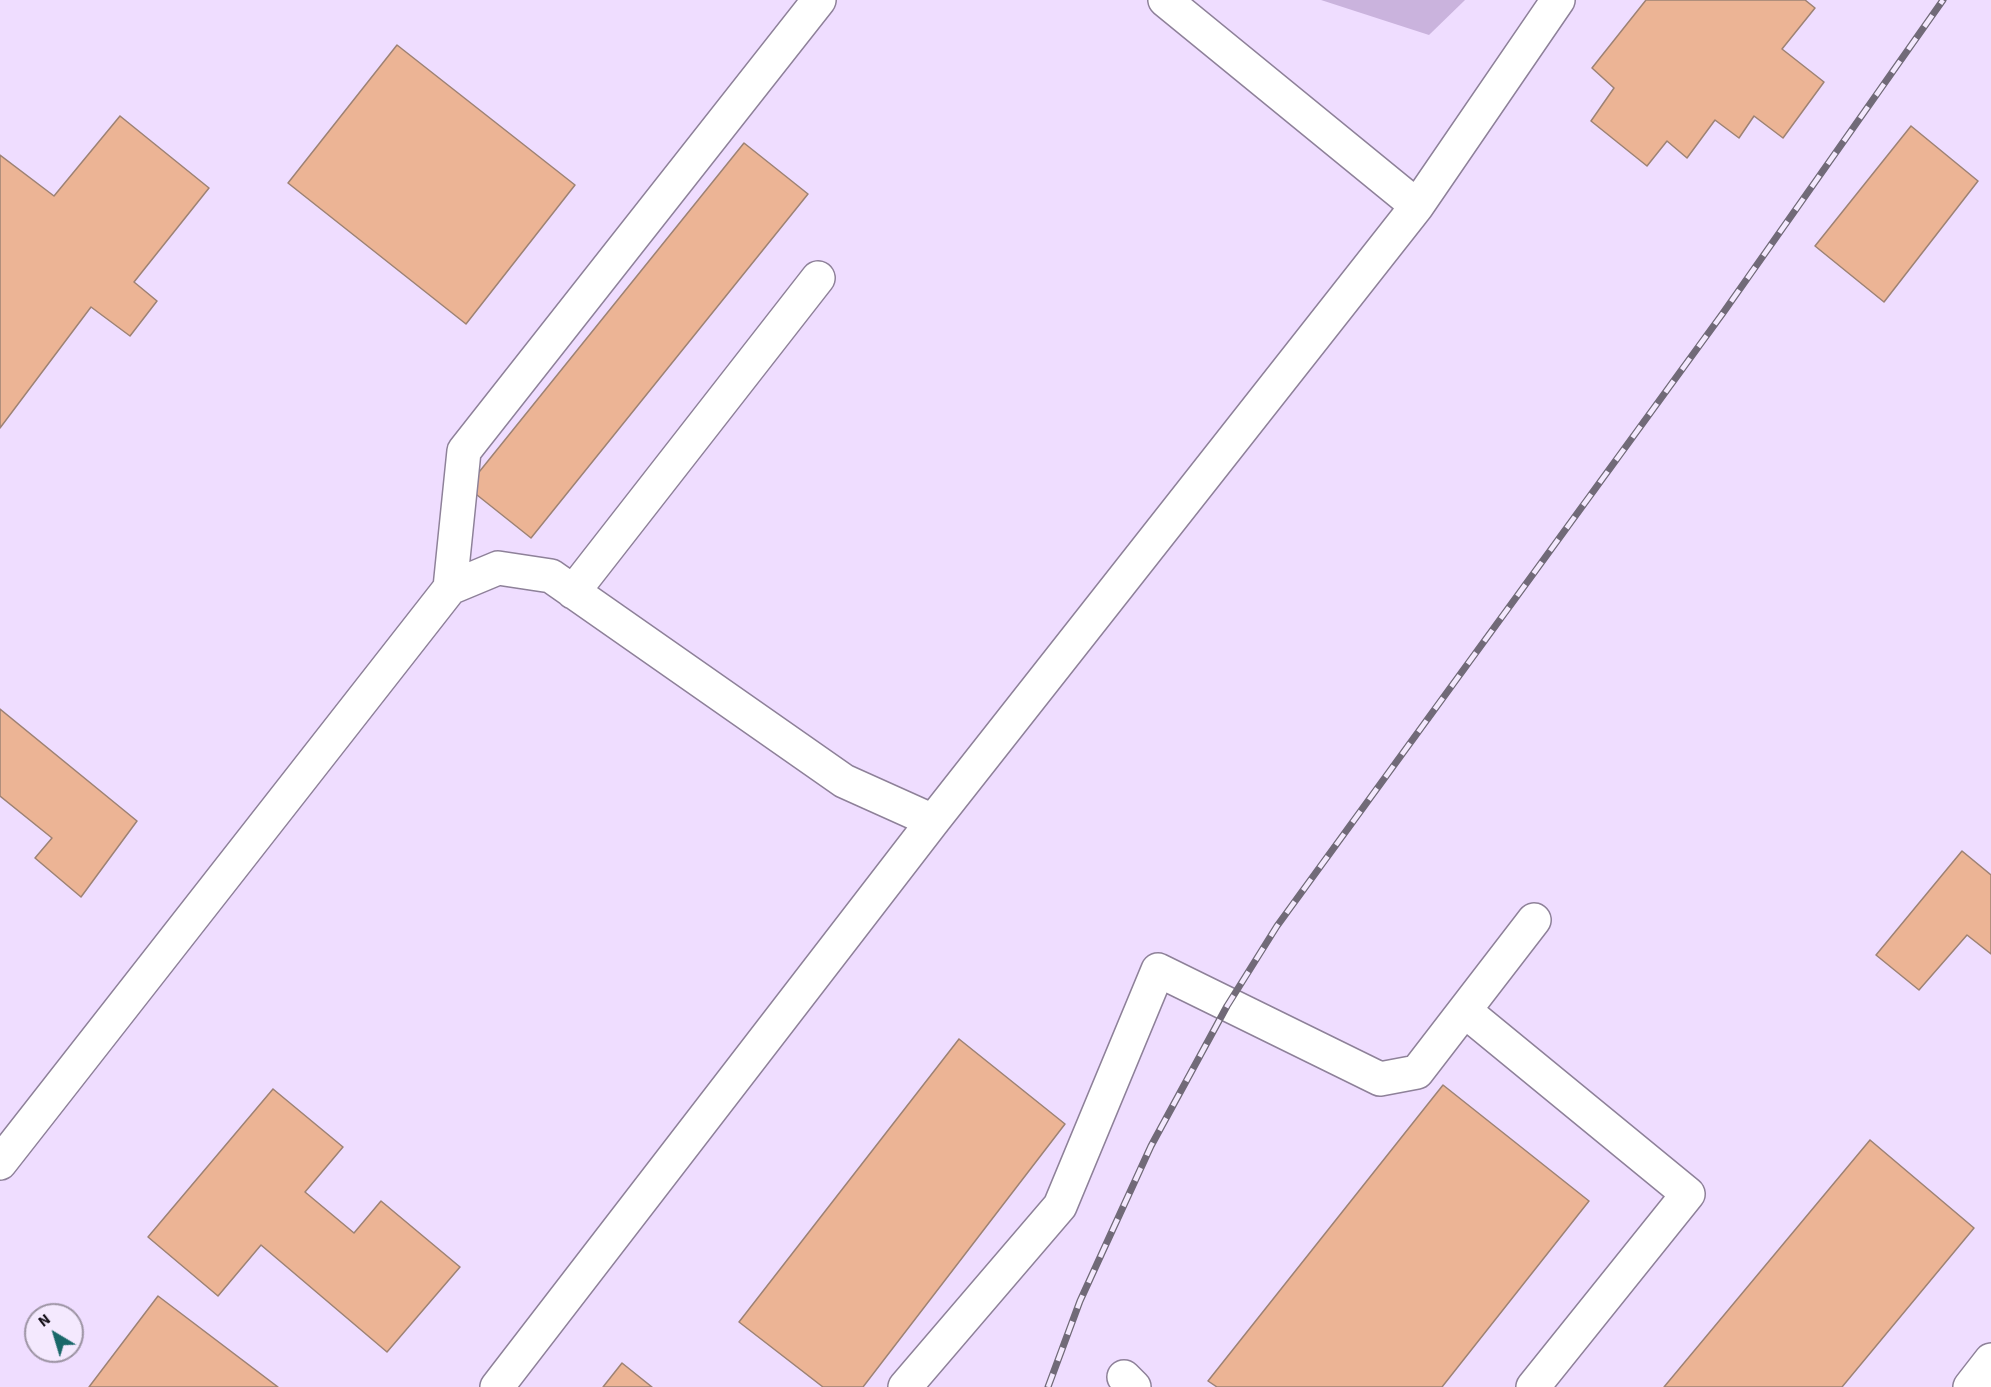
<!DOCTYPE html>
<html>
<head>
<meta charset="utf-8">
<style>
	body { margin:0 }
	#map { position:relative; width:1991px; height:1387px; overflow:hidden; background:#f4e9fe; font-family:"Source Sans 3",sans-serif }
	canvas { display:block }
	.north { position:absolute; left:24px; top:1303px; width:60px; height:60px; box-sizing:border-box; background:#f4e9fe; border:2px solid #9c93a3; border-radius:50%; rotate:322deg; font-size:16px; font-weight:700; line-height:24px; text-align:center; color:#17121b }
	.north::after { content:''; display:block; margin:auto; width:21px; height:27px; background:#196769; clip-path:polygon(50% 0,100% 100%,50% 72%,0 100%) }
</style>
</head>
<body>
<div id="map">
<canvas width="1991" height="1387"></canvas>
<div class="north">N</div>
</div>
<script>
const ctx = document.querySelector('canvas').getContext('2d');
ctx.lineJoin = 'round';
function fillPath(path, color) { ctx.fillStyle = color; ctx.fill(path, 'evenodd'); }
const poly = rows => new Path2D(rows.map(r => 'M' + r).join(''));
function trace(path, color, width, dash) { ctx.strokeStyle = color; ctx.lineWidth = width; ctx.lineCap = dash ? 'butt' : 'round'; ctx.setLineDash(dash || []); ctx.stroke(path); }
fillPath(poly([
	[0,0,1991,0,1991,1387,0,1387],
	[36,1315,72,1315,72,1351,36,1351]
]), '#efddff');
fillPath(poly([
	[1321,0,1465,0,1429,35]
]), '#cab3dd');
const building = poly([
	[1646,0,1805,0,1815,8,1782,49,1824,82,1783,138,1754,116,1739,138,1715,120,1687,158,1667,141,1647,166,1591,121,1614,88,1592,68,1646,0],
	[397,45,575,185,466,324,288,183,397,45],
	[120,116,209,188,134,282,157,301,130,336,91,307,0,428,0,155,54,196,120,116],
	[1911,126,1978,181,1884,302,1815,246,1911,126],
	[744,143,808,194,531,538,467,487,744,143],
	[0,709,137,821,81,897,35,858,52,838,0,796,0,709],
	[1962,851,1991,875,1991,954,1967,935,1919,990,1876,955,1962,851],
	[959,1039,1065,1124,863,1387,823,1387,739,1322,959,1039],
	[1443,1085,1589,1201,1442,1387,1217,1387,1208,1381,1443,1085],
	[273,1089,343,1147,305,1192,354,1233,381,1201,460,1267,387,1352,261,1245,218,1296,148,1237,273,1089],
	[1870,1140,1974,1228,1842,1387,1664,1387,1870,1140],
	[158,1296,278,1387,89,1387,158,1296],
	[622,1363,652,1387,603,1387,622,1363]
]);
fillPath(building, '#ecb495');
trace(building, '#9d8274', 1.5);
const minor = poly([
	[1165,0,1417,206],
	[450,588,498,568,551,576,844,781,933,821],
	[573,592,818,278],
	[1465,1011,1688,1194,1533,1387],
	[0,1163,450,588,464,451,819,0],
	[1124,1377,1134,1387],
	[497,1387,933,821,1417,206,1558,0],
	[905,1387,1060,1206,1158,970,1380,1079,1417,1072,1534,920],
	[1970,1387,1991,1360]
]);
trace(minor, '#8e8199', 36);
trace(minor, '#fff', 33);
const rail = poly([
	[1048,1387,1080,1301,1151,1146,1227,1006,1277,926,1723,313,1943,0]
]);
trace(rail, '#716a78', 7);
trace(rail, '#f4e9fe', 4.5, [14]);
</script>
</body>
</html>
